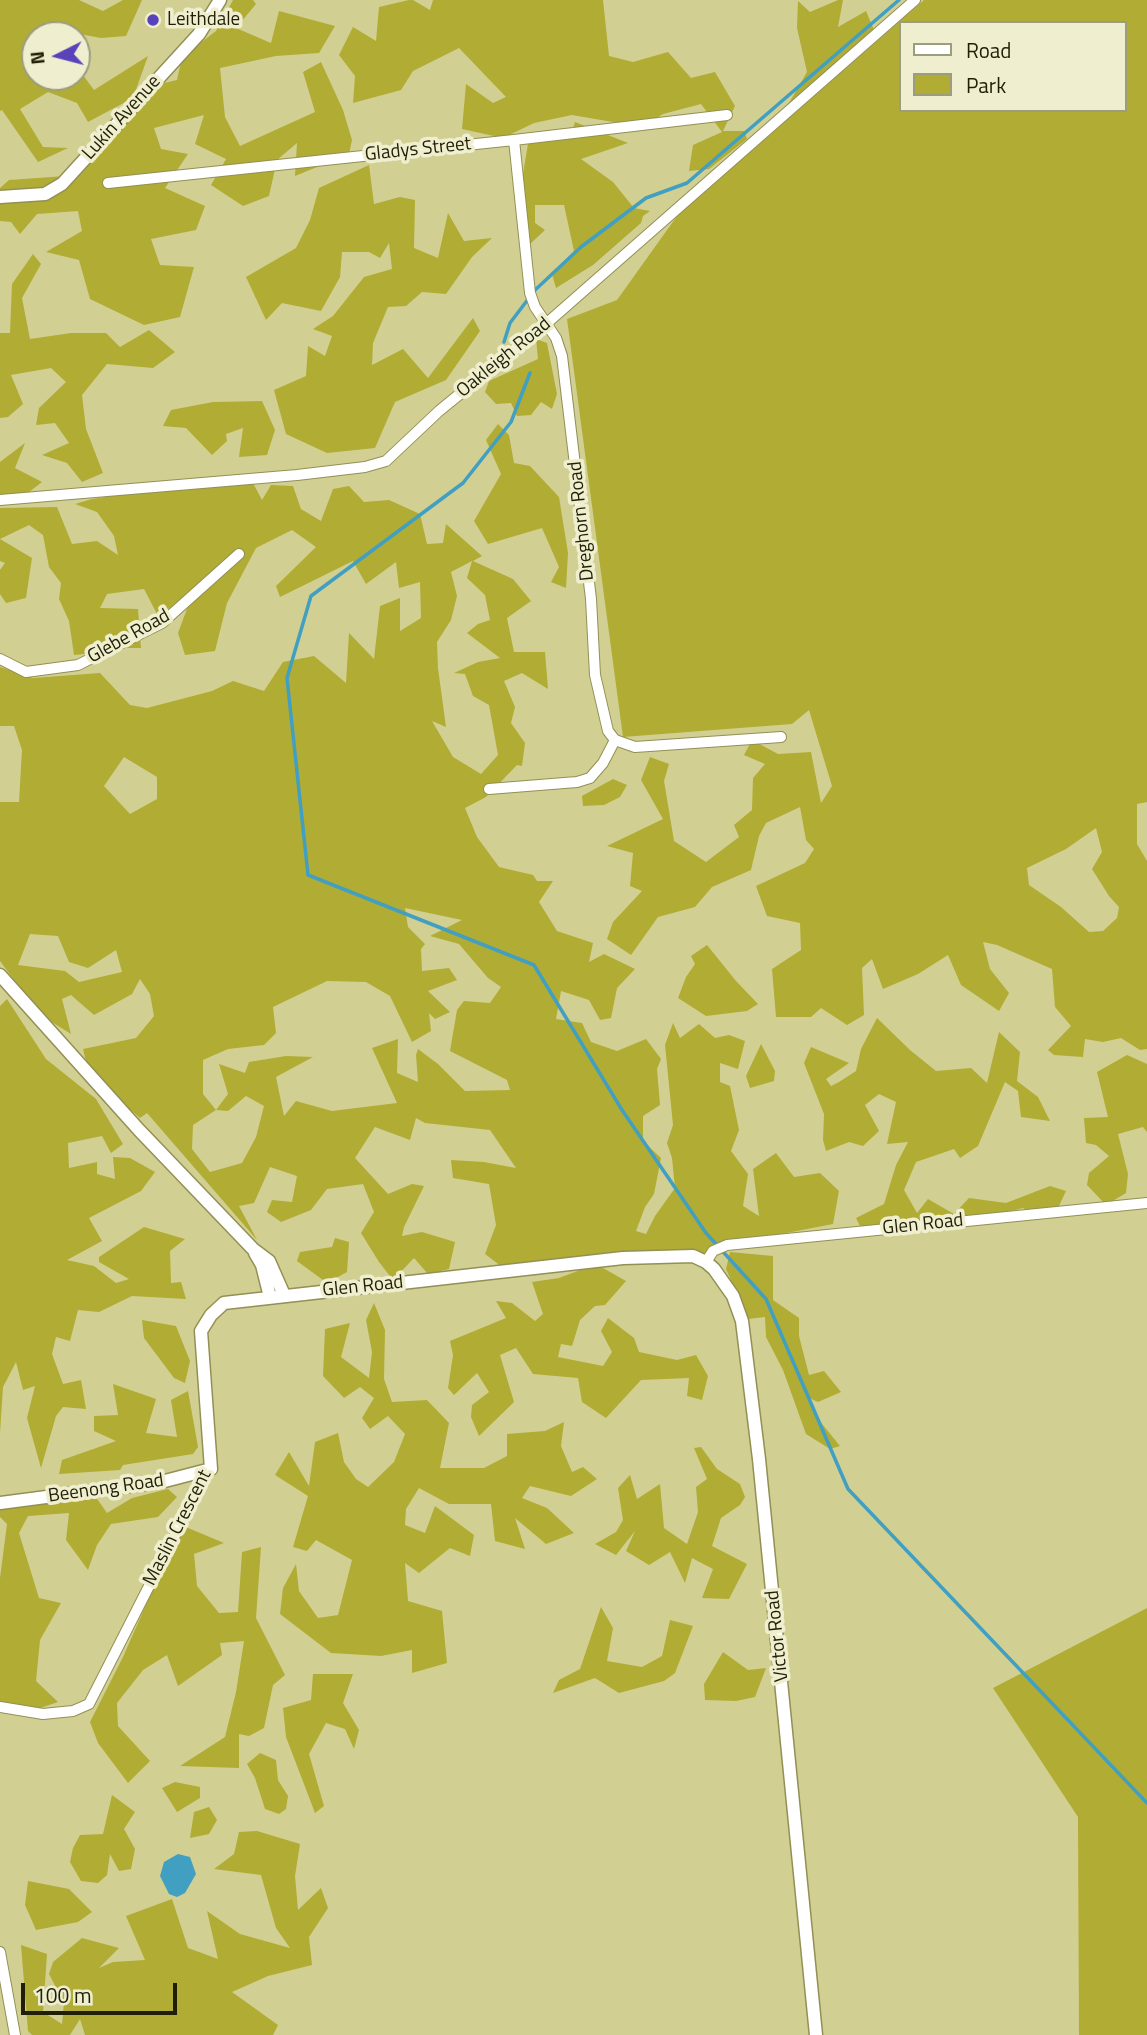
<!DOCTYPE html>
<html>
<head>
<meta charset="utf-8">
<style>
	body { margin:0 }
	#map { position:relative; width:1147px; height:2035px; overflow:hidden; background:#d1d092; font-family:"Titillium Web",sans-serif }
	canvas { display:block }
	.legend { position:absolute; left:899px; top:21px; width:228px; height:91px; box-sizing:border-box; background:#efefd0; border:2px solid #9c9c7f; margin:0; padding:9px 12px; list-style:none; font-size:21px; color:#201f06 }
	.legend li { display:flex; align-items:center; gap:14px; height:35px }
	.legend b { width:35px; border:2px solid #9c9c7f }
	.north { position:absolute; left:21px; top:21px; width:70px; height:70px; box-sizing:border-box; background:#efefd0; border:2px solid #9c9c7f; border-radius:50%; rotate:264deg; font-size:19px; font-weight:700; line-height:28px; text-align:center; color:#201f06 }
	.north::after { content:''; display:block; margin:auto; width:24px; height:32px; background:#5a42ba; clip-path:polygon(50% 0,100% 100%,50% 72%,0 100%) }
	.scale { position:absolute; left:21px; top:1983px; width:156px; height:32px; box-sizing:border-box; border:4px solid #201f06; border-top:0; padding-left:9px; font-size:21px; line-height:24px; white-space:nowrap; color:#201f06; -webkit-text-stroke:5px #efefd0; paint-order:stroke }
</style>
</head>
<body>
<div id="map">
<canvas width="1147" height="2035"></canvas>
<ul class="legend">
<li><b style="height:9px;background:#fff"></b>Road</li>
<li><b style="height:19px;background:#b1ac34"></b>Park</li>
</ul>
<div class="north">N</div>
<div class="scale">100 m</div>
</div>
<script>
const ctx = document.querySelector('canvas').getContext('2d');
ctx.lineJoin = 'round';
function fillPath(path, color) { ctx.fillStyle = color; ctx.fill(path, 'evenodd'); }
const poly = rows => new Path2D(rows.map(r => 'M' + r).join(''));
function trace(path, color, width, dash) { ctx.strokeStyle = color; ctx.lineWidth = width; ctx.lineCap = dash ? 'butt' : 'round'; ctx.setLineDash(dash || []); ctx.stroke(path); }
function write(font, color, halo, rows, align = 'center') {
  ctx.font = font + ' "Titillium Web",sans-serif'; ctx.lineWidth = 7; ctx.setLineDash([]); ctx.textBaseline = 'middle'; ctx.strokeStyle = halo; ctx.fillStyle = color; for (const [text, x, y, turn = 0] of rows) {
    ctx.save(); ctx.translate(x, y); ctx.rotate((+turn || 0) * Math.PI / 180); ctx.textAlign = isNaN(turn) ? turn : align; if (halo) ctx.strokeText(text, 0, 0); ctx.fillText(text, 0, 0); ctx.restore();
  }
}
fillPath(poly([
	[0,0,79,0,103,11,123,0,142,0,126,36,101,38,74,33,35,35,35,77,77,77,77,67,94,90,148,56,133,98,88,122,77,103,48,92,20,109,43,147,68,148,38,162,2,110,0,111],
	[233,0,253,0,256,4,236,28,271,43,279,11,335,26,319,53,276,56,220,68,225,117,240,146,315,112,303,72,321,62,343,110,352,140,349,154,295,176,297,143,277,160,269,196,243,206,211,185,226,159,195,144,204,115,154,128,161,149,188,154,165,188,205,206,196,230,151,239,160,265,194,267,180,317,144,325,90,299,79,260,46,252,82,231,78,211,37,214,20,234,11,222,0,221,0,188,9,180,80,175,160,84,177,80,182,57,216,31],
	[409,0,413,0,430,10,433,0,603,0,609,56,633,62,668,52,691,78,715,72,735,106,723,131,744,131,747,139,709,169,689,171,693,145,722,132,701,104,663,114,642,127,572,115,534,123,503,138,462,129,466,84,493,103,506,97,459,48,413,71,401,90,353,103,355,76,339,55,353,27,376,41,379,7],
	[838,0,843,0,838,27,866,11,877,37,812,88,789,103,807,72,797,28,798,1,810,12],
	[924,0,1147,0,1147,802,1137,804,1137,844,1147,861,1147,1049,1140,1050,1121,1038,1103,1042,1085,1039,1083,1057,1054,1055,1048,1050,1071,1026,1055,1007,1052,969,997,945,983,942,990,969,1009,993,999,1011,961,985,948,955,918,974,883,989,872,959,862,968,864,1015,847,1025,821,1008,811,1017,776,1017,772,969,801,950,800,923,767,916,756,886,805,863,814,849,806,840,800,807,766,823,759,836,751,870,712,887,695,907,658,917,631,955,607,939,613,922,642,891,630,886,633,853,607,846,663,819,641,780,650,757,669,764,664,781,674,841,706,862,739,837,734,825,752,810,753,778,765,764,744,755,752,740,778,754,811,752,821,803,832,786,809,710,792,724,623,737,567,319,617,300,677,216],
	[900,23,1124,23,1124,110,900,110],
	[1096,828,1102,852,1092,869,1109,896,1119,907,1117,918,1103,931,1089,932,1061,907,1029,885,1027,868,1066,849],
	[575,122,628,143,581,159,613,182,634,208,650,211,643,216,641,223,593,265,556,288,552,274,574,251,564,205,535,205,535,223,545,230,529,245,520,192,528,144,570,138],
	[369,165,374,204,400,197,415,200,414,248,438,258,448,213,464,241,492,238,472,257,446,294,422,292,406,306,388,307,373,343,372,365,403,349,428,378,473,318,480,331,446,380,395,402,375,448,327,453,286,434,274,390,306,376,308,346,325,356,332,336,313,329,333,316,364,277,392,269,389,243,380,258,369,252,342,252,340,277,321,311,282,303,266,320,246,277,296,248,310,220,319,188],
	[33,254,41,264,22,298,30,339,71,333,106,333,120,347,149,330,175,352,153,368,107,364,82,395,86,429,103,473,82,482,67,463,42,455,69,443,55,423,36,425,39,408,66,382,51,368,11,375,23,404,8,417,0,418,0,333,10,333,12,284],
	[536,339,547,343,557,394,552,409,541,402,531,415,517,416,511,403,496,404,485,392,489,381,538,359],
	[262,401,275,430,267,455,239,457,243,428,226,434,227,441,212,455,186,428,163,426,171,410,213,402],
	[498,424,509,435,514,463,530,466,559,497,568,553,566,588,551,582,559,567,542,528,488,544,474,521,501,474,486,440],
	[25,443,15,468,42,482,20,499,0,498,0,462],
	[253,483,262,500,271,485,293,486,301,509,321,521,333,489,349,486,364,502,389,500,420,514,427,544,443,543,446,524,482,556,473,561,513,579,531,601,507,618,514,652,545,652,548,689,522,673,504,681,515,707,511,723,525,743,522,766,517,765,486,797,465,808,477,837,499,867,533,875,537,881,553,881,539,902,557,931,593,943,589,962,604,954,635,969,617,988,611,1018,600,1020,589,1000,561,991,556,1019,582,1023,591,1042,617,1051,646,1039,661,1059,657,1069,660,1105,643,1116,643,1141,661,1158,654,1194,645,1207,636,1231,646,1234,655,1216,675,1188,672,1158,667,1143,673,1125,665,1045,673,1023,680,1038,699,1024,715,1038,729,1035,745,1041,738,1069,720,1063,720,1082,730,1086,739,1130,731,1151,748,1174,743,1206,759,1216,753,1169,776,1153,794,1177,820,1173,839,1191,833,1224,735,1243,696,1256,632,1259,514,1276,485,1254,496,1225,489,1184,453,1178,451,1160,484,1162,516,1168,490,1130,425,1123,416,1118,410,1140,375,1127,355,1158,388,1194,412,1184,424,1186,404,1227,402,1236,422,1232,455,1242,449,1269,428,1274,414,1258,393,1280,379,1262,361,1233,374,1212,363,1184,327,1189,311,1210,281,1222,267,1212,272,1200,292,1202,297,1176,270,1167,254,1203,239,1206,257,1240,147,1113,140,1118,89,1074,83,1049,136,1038,154,1016,150,994,140,979,132,994,94,1015,71,995,62,999,71,1034,39,1014,0,961,0,802,19,802,22,750,14,726,0,726,0,667,33,678,100,673,130,705,147,708,212,691,233,681,264,691,283,662,314,656,346,683,349,633,374,659,380,606,400,598,400,631,421,618,420,582,399,588,396,562,366,584,353,561,280,597,276,586,316,547,292,530,256,548,227,603,215,651,185,655,178,633,191,598,157,614,144,589,107,594,100,608,138,609,141,648,127,648,108,639,95,653,74,655,69,621,59,599,61,583,49,567,43,535,29,525,0,539,32,558,26,598,6,603,0,594,0,570,5,563,0,561,0,508,57,507,72,544,97,541,118,555,114,536,97,512,75,504,92,499,179,486],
	[472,561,467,578,485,595,490,620,478,624,467,633,500,658,478,662,454,673,465,674,473,696,489,705,498,755,481,774,453,757,432,721,446,727,438,668,437,642,451,620,457,596,451,572],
	[124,757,157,777,157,799,130,814,104,786],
	[405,908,462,920,430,936,459,944,488,978,501,987,490,1003,464,1001,457,1010,450,1051,507,1080,510,1090,465,1091,438,1064,418,1049,416,1055,418,1082,397,1073,398,1039,372,1048,397,1103,332,1111,296,1101,284,1116,276,1077,313,1057,286,1056,249,1062,245,1073,219,1064,228,1094,216,1110,203,1094,203,1060,228,1049,264,1045,276,1033,273,1007,327,981,366,982,390,996,412,1042,431,1031,429,1013,435,1019,450,1012,428,991,457,980,449,968,422,971,421,949,425,944,408,927],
	[30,934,58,936,69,962,88,968,116,950,122,972,79,982,65,971,18,965],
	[246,1096,264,1106,256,1137,242,1163,210,1172,192,1149,193,1125,216,1110,228,1111],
	[613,779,627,785,620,797,604,805,583,806,582,796],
	[707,945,736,981,758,1004,747,1011,706,1016,678,998,686,977,695,964,691,956],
	[7,999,46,1059,96,1099,123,1144,111,1153,102,1136,68,1143,69,1168,97,1162,97,1174,115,1179,113,1157,130,1158,155,1172,141,1191,89,1218,102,1241,67,1260,94,1266,116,1283,129,1279,99,1262,99,1257,144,1227,185,1239,170,1251,171,1283,181,1282,186,1299,132,1296,99,1312,78,1310,70,1341,56,1337,52,1354,63,1384,81,1380,86,1409,63,1407,56,1416,41,1468,27,1418,35,1386,23,1390,16,1362,3,1387,0,1433,0,1006],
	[877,1018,910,1050,936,1071,971,1068,987,1083,999,1032,1020,1052,1017,1081,1038,1097,1050,1121,1021,1117,1018,1091,1005,1082,978,1146,960,1158,954,1149,916,1162,904,1190,917,1213,928,1199,954,1214,969,1198,1006,1203,1050,1186,1066,1191,1059,1206,1042,1219,1023,1208,962,1223,863,1232,856,1218,884,1204,896,1165,908,1142,887,1144,896,1102,879,1094,865,1105,879,1131,863,1146,849,1142,826,1151,823,1140,824,1114,804,1063,811,1047,849,1063,826,1079,831,1086,839,1082,856,1071,861,1049],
	[761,1044,775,1071,774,1081,750,1088,746,1076],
	[1127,1055,1147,1064,1147,1132,1143,1127,1118,1134,1128,1174,1126,1193,1106,1205,1087,1185,1089,1173,1109,1156,1096,1145,1086,1143,1084,1118,1108,1117,1097,1072],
	[335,1238,349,1242,347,1272,327,1283,297,1261,300,1252,332,1247],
	[730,1252,773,1256,773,1300,799,1318,799,1336,809,1375,824,1371,841,1392,818,1402,809,1398,818,1419,840,1446,830,1449,806,1434,783,1370,766,1337,765,1317,748,1319,726,1269],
	[596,1264,626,1281,605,1305,595,1306,580,1320,572,1346,561,1344,558,1357,603,1366,612,1352,601,1331,608,1318,634,1338,639,1352,677,1360,696,1355,708,1376,702,1400,687,1396,689,1378,641,1380,606,1418,582,1402,578,1378,533,1374,516,1348,500,1355,514,1402,479,1436,471,1417,472,1405,489,1392,477,1373,454,1395,448,1388,453,1355,450,1341,506,1318,496,1301,512,1303,535,1321,543,1314,532,1282,559,1278],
	[374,1303,385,1330,384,1379,392,1402,427,1400,449,1423,440,1468,484,1468,507,1456,507,1434,545,1431,564,1422,561,1446,572,1472,583,1467,597,1479,571,1496,530,1486,522,1498,547,1508,574,1533,546,1544,515,1518,525,1549,495,1541,491,1504,449,1504,419,1488,406,1509,405,1525,425,1533,435,1506,474,1535,470,1556,450,1548,419,1573,405,1563,408,1601,442,1611,447,1663,412,1673,412,1650,381,1656,331,1653,280,1614,283,1588,296,1564,299,1591,318,1618,338,1615,352,1560,316,1540,307,1551,293,1547,308,1496,275,1475,289,1452,309,1486,315,1442,338,1433,344,1462,356,1479,368,1487,394,1462,405,1434,388,1416,370,1429,362,1418,374,1398,360,1387,344,1398,323,1376,325,1329,350,1323,341,1357,369,1378,372,1352,366,1320],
	[142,1320,176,1326,190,1361,185,1383,174,1378,144,1338],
	[113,1384,156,1399,146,1433,177,1437,171,1400,188,1391,198,1447,193,1454,123,1465,120,1470,59,1474,62,1460,116,1441,94,1431,94,1416,118,1415],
	[701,1447,717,1469,740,1484,745,1497,740,1505,721,1518,712,1546,747,1564,729,1599,702,1598,713,1569,692,1558,685,1583,670,1552,649,1565,626,1551,635,1531,616,1555,595,1544,616,1532,623,1520,618,1488,630,1475,637,1499,660,1484,664,1528,687,1544,698,1512,696,1487,707,1479,694,1448],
	[168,1489,177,1497,158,1517,111,1524,97,1545,88,1570,66,1540,69,1513,28,1516,19,1533,39,1598,61,1603,40,1640,36,1681,58,1702,22,1714,0,1706,0,1578,7,1524,0,1517,0,1508,61,1500,78,1502,93,1493,107,1513,132,1498],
	[181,1525,224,1543,194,1554,197,1586,219,1613,238,1612,242,1552,261,1547,256,1618,285,1675,273,1685,264,1728,249,1736,239,1734,239,1768,180,1766,225,1737,236,1692,244,1641,220,1643,222,1655,178,1686,167,1655,143,1670,117,1703,118,1726,150,1761,128,1783,98,1743,90,1722,123,1657],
	[601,1607,613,1628,607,1661,642,1667,662,1656,670,1620,693,1626,675,1673,664,1681,619,1693,595,1678,553,1693,559,1680,580,1669],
	[1147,1608,1147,2035,1079,2035,1078,1817,993,1688],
	[723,1652,748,1670,766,1668,755,1697,736,1701,705,1700,704,1684],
	[313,1674,353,1674,343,1703,359,1730,354,1749,345,1729,326,1723,309,1754,324,1806,315,1813,286,1737,283,1708,311,1700],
	[260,1753,276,1760,278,1780,288,1796,286,1809,279,1814,265,1809,255,1778,247,1764],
	[175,1782,200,1787,200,1798,177,1812,162,1788],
	[112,1795,135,1812,124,1829,135,1849,131,1869,119,1871,110,1854,107,1875,98,1883,81,1881,70,1862,73,1848,80,1835,103,1834],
	[209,1807,217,1820,209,1834,190,1838,194,1812],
	[257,1831,300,1844,295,1876,298,1910,321,1888,328,1908,309,1937,312,1965,268,1976,232,1992,278,2025,273,2035,85,2035,80,2019,70,2035,32,2035,28,2031,21,1945,47,1954,43,2012,62,2024,64,2003,49,1974,53,1962,82,1938,119,1948,99,1968,113,1962,145,1960,126,1916,172,1899,188,1948,218,1959,207,1911,240,1934,290,1948,276,1928,261,1875,214,1869,234,1854,239,1832],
	[28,1881,69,1889,92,1912,78,1922,36,1930,25,1905]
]), '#b1ac34');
fillPath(poly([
	[178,1854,190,1857,196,1874,185,1893,177,1897,169,1894,160,1876,164,1862]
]), '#419fc2');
trace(poly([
	[534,291,581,247,646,198,687,183,899,0],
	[504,342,510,323,529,298],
	[530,373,511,422,463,483,311,596,287,678,308,875,534,965,622,1110,706,1233,766,1299,848,1489,1147,1803]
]), '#419fc2', 3.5);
const minor = poly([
	[514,140,530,293,535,307,556,338,562,356,591,599,595,675,608,731,615,740,635,747,781,737],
	[108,183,514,140,727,115],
	[0,500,297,475,365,467,386,461,439,411,547,323,915,0],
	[0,659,26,672,78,665,162,623,239,554],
	[489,789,577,782,590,778,603,763,615,740],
	[706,1262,713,1251,727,1245,1147,1203],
	[0,1707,43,1714,73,1711,89,1704,203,1480,211,1469],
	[0,1952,15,2035]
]);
const tertiary = poly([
	[0,197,45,194,62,184,199,34,220,0],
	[0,975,139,1130,253,1249,269,1261,284,1295],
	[255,1253,262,1265,270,1297],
	[0,1503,161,1482,211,1469,201,1331,211,1315,224,1303,623,1258,693,1256,706,1262,714,1269,733,1296,742,1321,759,1459,816,2035]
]);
trace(minor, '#929054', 12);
trace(tertiary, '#929054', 15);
trace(minor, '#fff', 10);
trace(tertiary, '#fff', 12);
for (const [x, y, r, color] of [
	[153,20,7,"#5a42ba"]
]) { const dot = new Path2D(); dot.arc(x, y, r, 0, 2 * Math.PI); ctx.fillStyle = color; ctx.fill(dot); trace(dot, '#efefd0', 2.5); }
write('19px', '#201f06', '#efefd0', [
	["Leithdale",167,20]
], 'left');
write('19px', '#201f06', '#efefd0', [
	["Lukin Avenue",122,118,-48],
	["Gladys Street",418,150,-6],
	["Oakleigh Road",504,358,-39],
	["Dreghorn Road",582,521,-96],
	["Glebe Road",129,637,-29],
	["Glen Road",923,1225,-6],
	["Glen Road",363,1287,-6],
	["Beenong Road",106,1489,-8],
	["Maslin Crescent",178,1528,-63],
	["Victor Road",778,1636,-96]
]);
</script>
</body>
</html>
